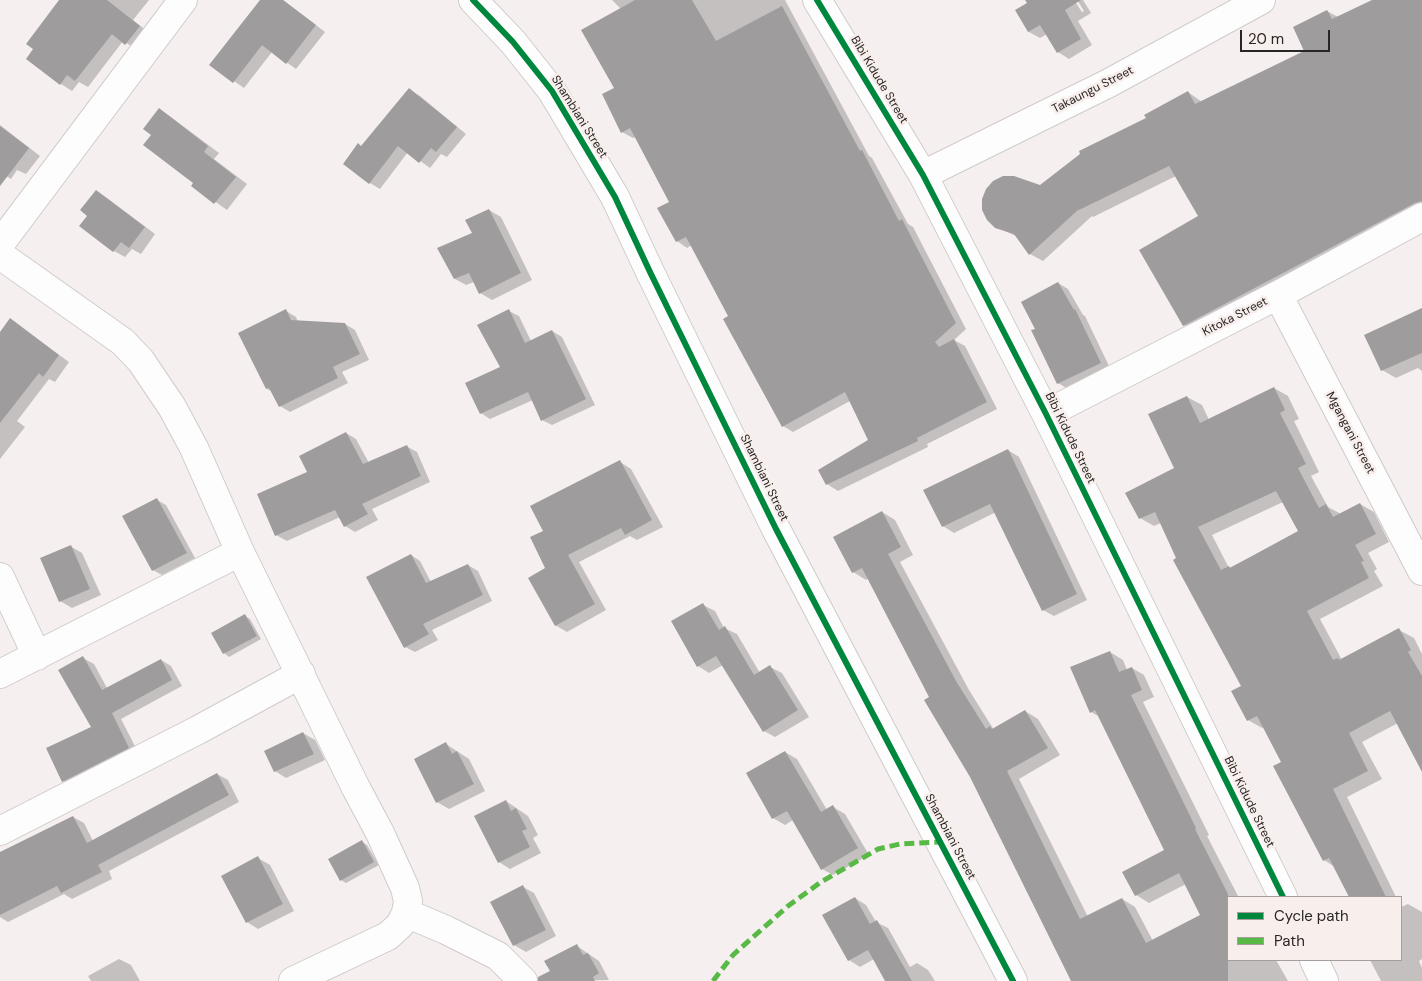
<!DOCTYPE html>
<html>
<head>
<meta charset="utf-8">
<style>
	body { margin:0 }
	#map { position:relative; width:1422px; height:981px; overflow:hidden; background:#f5f0ef; font-family:"DM Sans",sans-serif }
	canvas { display:block }
	.legend { position:absolute; left:1227px; top:896px; width:175px; height:65px; box-sizing:border-box; background:#f8efec; border:1px solid #a59e9c; margin:0; padding:6px 9px; list-style:none; font-size:15px; color:#292525 }
	.legend li { display:flex; align-items:center; gap:10px; height:25px }
	.legend b { width:25px; border:1px solid #a59e9c }
	.scale { position:absolute; left:1240px; top:30px; width:90px; height:22px; box-sizing:border-box; border:2px solid #292525; border-top:0; padding-left:6px; font-size:15px; line-height:18px; white-space:nowrap; color:#292525; -webkit-text-stroke:4px #f8efec; paint-order:stroke }
</style>
</head>
<body>
<div id="map">
<canvas width="1422" height="981"></canvas>
<ul class="legend">
<li><b style="height:6px;background:#00873e"></b>Cycle path</li>
<li><b style="height:6px;background:#58b947"></b>Path</li>
</ul>
<div class="scale">20 m</div>
</div>
<script>
const ctx = document.querySelector('canvas').getContext('2d');
ctx.lineJoin = 'round';
function fillPath(path, color) { ctx.fillStyle = color; ctx.fill(path, 'evenodd'); }
const poly = rows => new Path2D(rows.map(r => 'M' + r).join(''));
function trace(path, color, width, dash) { ctx.strokeStyle = color; ctx.lineWidth = width; ctx.lineCap = dash ? 'butt' : 'round'; ctx.setLineDash(dash || []); ctx.stroke(path); }
function write(font, color, halo, rows, align = 'center') {
  ctx.font = font + ' "DM Sans",sans-serif'; ctx.lineWidth = 5; ctx.setLineDash([]); ctx.textBaseline = 'middle'; ctx.strokeStyle = halo; ctx.fillStyle = color; for (const [text, x, y, turn = 0] of rows) {
    ctx.save(); ctx.translate(x, y); ctx.rotate((+turn || 0) * Math.PI / 180); ctx.textAlign = isNaN(turn) ? turn : align; if (halo) ctx.strokeText(text, 0, 0); ctx.fillText(text, 0, 0); ctx.restore();
  }
}
fillPath(poly([
	[61,0,149,0,133,20,151,34,138,50,123,41,88,87,79,82,72,91,61,84,28,59],
	[261,0,283,0,325,32,296,69,272,52,244,88,211,65],
	[612,0,785,0,869,156,872,158,908,224,913,227,966,329,954,340,965,346,997,409,927,444,928,447,838,491,827,484,870,440,850,401,793,432,783,426,729,316,692,245,687,248,677,241,671,202,636,137,633,138,622,132,616,88,621,9],
	[1035,0,1074,0,1082,12,1084,11,1077,0,1083,0,1091,13,1078,21,1092,45,1069,59,1058,52,1047,34,1040,38,1029,32],
	[1375,0,1422,0,1422,213,1197,332,1184,325,1200,216,1176,176,1093,217,1092,216,1043,261,1030,254,1018,237,996,227,1041,187,1188,92,1202,102,1306,51,1327,11,1338,17],
	[409,90,420,96,466,134,447,157,441,154,430,168,408,152,380,189,370,183,362,147],
	[159,110,171,117,219,153,214,159,247,184,227,210,193,186,195,183,152,134],
	[0,125,40,156,26,174,17,170,11,179,0,172],
	[96,191,107,198,155,234,141,254,132,249,125,257,114,251,88,216],
	[489,210,501,217,532,280,492,300,480,293,474,282,466,285,455,279,474,234],
	[1058,283,1068,289,1083,315,1085,316,1110,368,1068,389,1058,383],
	[1422,308,1422,371,1418,368,1396,378,1382,370],
	[286,311,296,317,298,322,345,324,355,330,369,360,342,372,348,383,290,412,280,406,273,392,267,389],
	[509,311,519,316,531,341,552,331,562,337,595,405,552,425,542,420,533,400,490,419,481,413,501,368],
	[11,320,69,362,55,382,49,379,17,421,25,427,0,459,0,334],
	[1274,388,1288,396,1299,419,1294,421,1319,472,1311,476,1328,507,1341,514,1360,504,1374,512,1389,542,1368,553,1377,569,1374,571,1383,586,1320,619,1342,660,1399,630,1414,638,1422,654,1422,770,1398,723,1362,742,1382,779,1347,797,1396,897,1350,897,1335,867,1324,860,1283,763,1264,727,1262,728,1248,720,1242,686,1161,523,1154,526,1140,518,1175,469,1187,397,1202,405,1209,420],
	[1283,502,1299,532,1229,568,1212,535],
	[346,433,356,439,369,463,406,446,417,452,430,482,372,509,378,520,355,532,345,526,340,517,287,541,276,535],
	[1008,450,1019,457,1087,600,1054,616,1043,610,996,512,954,533,943,526],
	[620,462,631,469,663,527,637,540,630,536,579,562,606,610,567,632,555,625,547,569,544,531],
	[157,500,166,505,195,558,162,575,153,570],
	[882,512,895,520,913,555,900,562,969,690,994,730,1025,711,1038,719,1060,755,1019,779,1088,917,1122,899,1135,907,1153,941,1202,915,1186,884,1149,903,1136,895,1166,850,1100,717,1091,712,1110,652,1123,660,1127,670,1132,668,1144,675,1154,697,1143,702,1209,835,1207,836,1238,896,1241,897,1228,897,1228,960,1276,960,1288,981,1084,981,931,697,869,578,866,580,853,572],
	[70,546,82,553,101,595,72,608,60,601],
	[411,555,420,561,431,582,468,565,478,571,492,601,432,630,438,640,415,652,405,647],
	[703,605,715,611,724,628,737,634,760,673,770,667,782,673,809,717,775,737,764,731,723,665,709,673,698,666],
	[245,616,250,619,261,639,229,657,224,653],
	[83,658,94,664,107,688,161,660,171,666,182,686,121,719,139,754,74,787,63,781,93,728],
	[303,733,315,740,325,760,286,778,275,771],
	[446,744,469,759,485,791,449,809,437,802,415,759],
	[785,752,797,759,827,810,833,807,845,814,869,855,833,875,822,869,793,820,785,825,773,818],
	[217,774,228,780,239,802,109,871,112,879,72,899,64,894,8,922,0,917,0,853,73,817,84,823,93,841],
	[506,801,528,816,538,835,533,838,541,853,510,869,499,862],
	[362,842,367,845,379,865,346,883,341,880],
	[258,858,270,865,294,911,258,929,247,922],
	[523,887,534,893,556,936,526,952,514,945],
	[855,898,866,905,876,922,888,928,910,967,917,963,928,970,935,981,887,981,874,959,860,967,849,960],
	[1408,904,1422,912,1422,959,1419,961,1422,968,1422,981,1381,981,1370,960,1401,960,1401,907],
	[577,946,599,961,609,980,556,981],
	[119,959,131,965,140,981,91,981,88,976]
]), '#0003');
fillPath(poly([
	[59,0,107,0,140,26,125,45,112,34,75,81,67,75,60,85,26,59,33,49,26,44],
	[260,0,283,0,316,25,286,64,262,45,233,83,209,65],
	[635,0,692,0,716,41,782,6,860,151,862,150,899,221,902,219,956,323,935,342,939,347,954,339,987,402,917,438,918,441,826,485,818,470,868,440,845,392,782,427,723,319,728,316,686,237,676,242,657,208,669,202,630,128,621,133,602,94,614,88,581,30],
	[1025,0,1081,0,1065,10,1081,39,1057,53,1040,25,1028,32,1015,10,1027,3],
	[1372,0,1422,0,1422,201,1415,203,1183,326,1139,250,1198,216,1169,166,1079,210,1079,209,1029,255,1014,234,995,228,987,220,982,210,982,199,986,189,993,181,1003,176,1014,176,1040,185,1080,154,1079,151,1146,118,1144,115,1188,91,1195,104,1304,51,1293,27,1327,10,1332,19],
	[409,88,457,127,436,152,431,148,419,163,398,146,369,184,343,164,358,143,361,146],
	[159,108,208,146,204,152,236,177,214,204,191,186,193,183,143,145,151,135,143,129],
	[0,126,29,148,0,186],
	[96,190,145,227,129,248,121,242,113,252,79,226,87,216,80,210],
	[489,209,521,273,479,294,469,273,454,279,437,248,472,233,465,220],
	[1058,282,1074,310,1075,309,1101,363,1057,384,1031,330,1035,329,1021,302],
	[1422,308,1422,353,1381,371,1364,335],
	[286,309,291,320,345,323,360,354,333,367,338,378,279,407,269,388,266,389,238,333],
	[509,309,525,343,552,330,586,399,541,421,528,392,480,414,465,383,500,367,477,325],
	[10,318,59,355,43,377,39,373,0,423,0,332],
	[1274,387,1285,410,1280,413,1306,464,1298,468,1319,508,1326,504,1333,517,1360,503,1376,534,1355,545,1364,561,1361,562,1369,578,1307,611,1333,660,1338,658,1339,660,1399,628,1411,650,1408,652,1422,676,1422,772,1390,711,1349,733,1368,771,1333,789,1386,897,1349,897,1329,858,1323,861,1273,766,1281,762,1257,716,1247,721,1231,691,1241,686,1173,560,1176,558,1155,512,1139,519,1125,493,1174,468,1148,414,1187,396,1200,423],
	[1276,491,1298,531,1230,568,1229,566,1221,570,1198,527],
	[346,432,363,464,407,445,421,476,362,504,368,514,344,527,335,510,275,536,257,494,307,472,299,456],
	[1008,449,1077,594,1042,611,990,504,942,527,923,490],
	[620,460,652,520,625,535,621,528,568,555,595,604,555,626,528,578,545,568,530,537,543,531,530,506],
	[157,498,187,553,152,571,122,516],
	[882,511,901,547,888,554,956,681,986,729,990,726,992,729,1025,710,1048,748,1007,771,1080,919,1122,898,1146,943,1200,915,1179,873,1135,896,1122,872,1164,850,1095,710,1090,713,1070,667,1110,651,1119,672,1132,667,1142,690,1131,695,1196,828,1195,829,1228,894,1228,981,1071,981,970,777,924,700,929,697,862,568,852,573,833,537],
	[71,545,90,589,59,602,40,558],
	[411,554,426,583,468,564,483,595,423,624,429,634,404,648,366,577],
	[703,603,719,630,725,626,754,675,770,665,798,710,763,732,716,656,697,667,671,621],
	[245,614,257,636,223,654,211,633],
	[83,656,102,690,161,659,172,680,112,713,129,748,62,782,46,748,91,727,58,670],
	[303,732,314,754,274,772,264,751],
	[446,742,452,754,457,751,474,784,436,803,414,759],
	[785,751,821,812,833,805,858,848,821,870,787,811,772,819,746,773],
	[217,773,229,795,98,865,102,872,61,893,57,886,0,915,0,852,73,816,87,843],
	[506,800,511,811,516,808,527,829,522,831,530,847,498,863,474,816],
	[362,840,374,862,340,881,328,859],
	[258,856,283,904,246,923,221,876],
	[523,885,546,930,513,946,490,902],
	[855,897,870,924,877,920,912,981,885,981,868,950,848,961,822,915],
	[577,944,583,955,588,953,599,973,593,977,595,981,538,981,538,977,550,971,544,961]
]), '#9f9c9d');
const minor = poly([
	[473,0,513,42,552,91,615,197,650,272,776,529,1013,981],
	[817,0,923,175,1046,414,1283,897],
	[923,175,1109,83,1261,0],
	[0,244,183,0],
	[0,255,123,342,141,361,172,407,194,448,240,552,356,788,380,833,405,888,408,901,406,913,400,925,388,936,293,981],
	[1278,295,1422,571],
	[1046,414,1278,295,1422,217],
	[0,577,37,656],
	[0,674,240,552],
	[0,831,198,730,301,674],
	[406,913,446,930,498,956,523,981],
	[1314,960,1324,981]
]);
trace(minor, '#cfcbca', 30);
trace(minor, '#fefdfd', 28);
trace(poly([
	[713,981,733,955,788,906,821,882,878,849,900,844,940,842]
]), '#58b947', 5, [10, 5]);
trace(poly([
	[473,0,513,42,552,91,615,197,650,272,776,529,1013,981],
	[817,0,923,175,1046,414,1283,897]
]), '#00873e', 6);
write('12px', '#292525', '#f8efec', [
	["Bibi Kidude Street",879,80,59],
	["Takaungu Street",1093,90,-27],
	["Shambiani Street",579,117,58],
	["Kitoka Street",1235,317,-27],
	["Mgangani Street",1350,433,62],
	["Bibi Kidude Street",1070,438,64],
	["Shambiani Street",764,478,64],
	["Bibi Kidude Street",1249,802,64],
	["Shambiani Street",950,837,62]
]);
</script>
</body>
</html>
